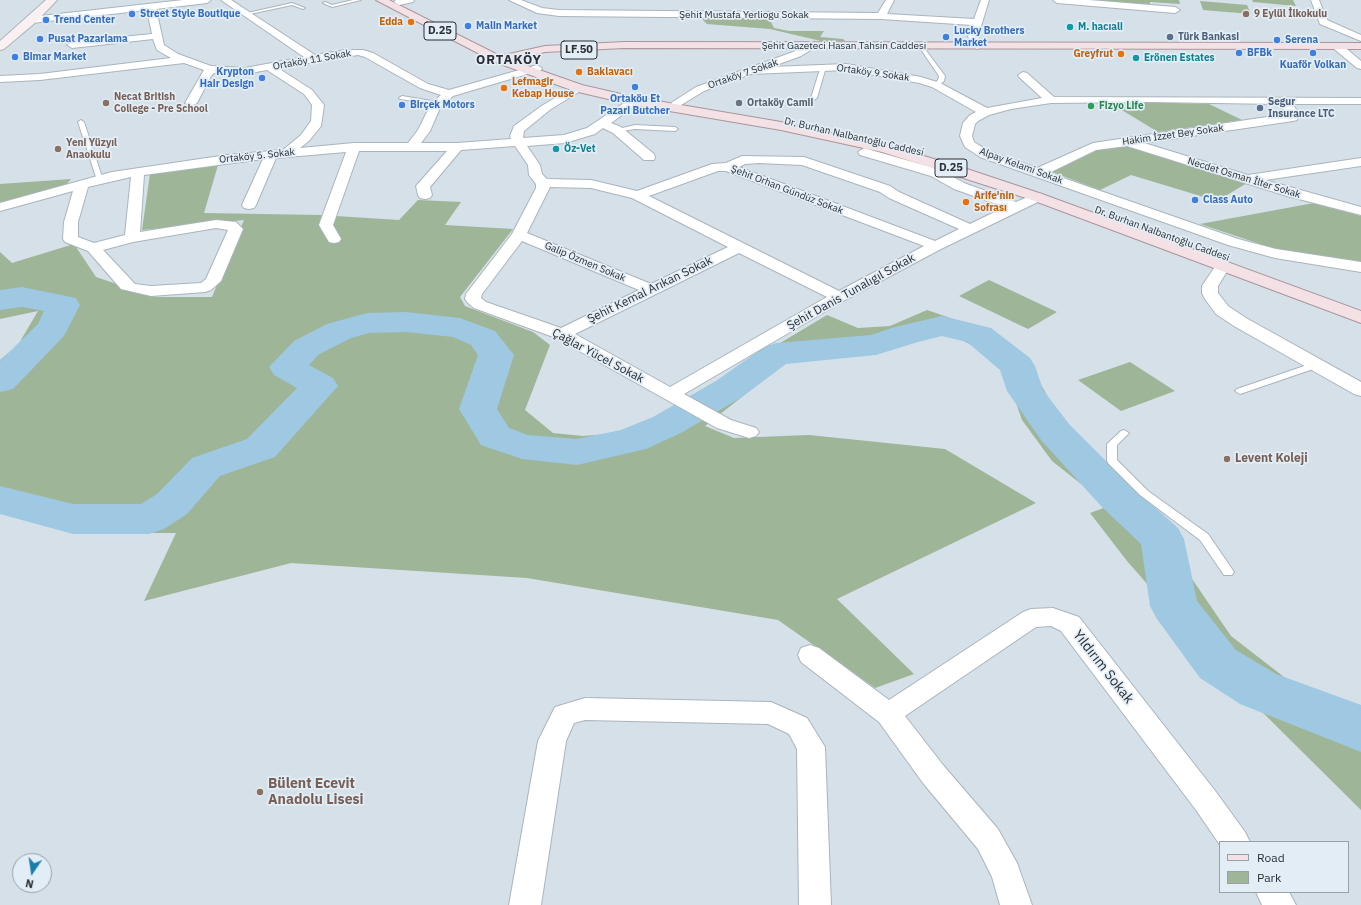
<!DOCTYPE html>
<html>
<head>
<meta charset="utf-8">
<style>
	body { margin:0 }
	#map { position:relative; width:1361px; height:905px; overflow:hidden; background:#d5e0e8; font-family:"IBM Plex Sans",sans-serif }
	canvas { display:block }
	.legend { position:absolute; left:1219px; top:841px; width:130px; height:52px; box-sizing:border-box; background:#e2edf5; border:1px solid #99a1a7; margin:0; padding:5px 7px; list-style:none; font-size:12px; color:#2b2f32 }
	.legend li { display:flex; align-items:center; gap:8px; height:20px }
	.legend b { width:20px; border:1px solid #99a1a7 }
	.north { position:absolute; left:12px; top:853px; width:40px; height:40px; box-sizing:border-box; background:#e2edf5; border:1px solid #99a1a7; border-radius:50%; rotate:193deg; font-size:11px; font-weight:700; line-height:16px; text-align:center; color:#2b2f32 }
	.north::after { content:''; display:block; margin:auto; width:14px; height:18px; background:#197fa9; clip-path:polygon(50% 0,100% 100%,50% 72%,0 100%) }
</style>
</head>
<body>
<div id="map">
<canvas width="1361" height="905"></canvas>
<ul class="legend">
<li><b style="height:5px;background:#f4e1e5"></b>Road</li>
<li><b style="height:11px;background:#9eb597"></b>Park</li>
</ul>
<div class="north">N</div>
</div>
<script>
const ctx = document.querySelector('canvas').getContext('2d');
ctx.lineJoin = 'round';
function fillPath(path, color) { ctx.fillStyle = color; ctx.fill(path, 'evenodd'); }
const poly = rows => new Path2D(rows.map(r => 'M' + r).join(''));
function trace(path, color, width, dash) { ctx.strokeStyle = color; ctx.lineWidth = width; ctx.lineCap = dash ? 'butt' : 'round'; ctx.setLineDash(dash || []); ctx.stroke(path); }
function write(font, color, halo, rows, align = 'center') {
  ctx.font = font + ' "IBM Plex Sans",sans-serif'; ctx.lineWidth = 3.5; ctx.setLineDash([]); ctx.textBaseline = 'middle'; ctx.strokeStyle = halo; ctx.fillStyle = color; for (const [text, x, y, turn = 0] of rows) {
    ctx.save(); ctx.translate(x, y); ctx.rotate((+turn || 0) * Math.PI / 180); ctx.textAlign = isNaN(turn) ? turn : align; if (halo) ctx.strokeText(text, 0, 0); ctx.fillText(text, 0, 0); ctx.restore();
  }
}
fillPath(poly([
	[1088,0,1179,0,1180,4,1150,2,1149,7],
	[1252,0,1293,0,1296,6,1253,2],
	[1200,1,1247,5,1251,14,1203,10],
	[701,18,769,18,774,28,789,31,824,31,820,37,843,39,845,41,821,41,770,29,707,24],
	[1107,101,1209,104,1242,120,1158,132],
	[1127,146,1247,183,1217,201,1131,175,1100,190,1052,172,1094,150],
	[218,165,204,213,320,215,399,220,418,200,461,202,445,225,513,229,460,297,465,306,533,332,550,345,525,410,553,433,583,436,619,433,653,419,827,315,858,328,890,326,927,310,974,326,1030,364,1064,427,1089,452,1098,465,1177,532,1190,576,1231,636,1310,697,1361,718,1361,810,1243,693,1127,561,1090,513,1109,506,1052,461,1022,420,1005,371,977,348,950,334,926,333,883,352,821,355,785,363,705,426,734,438,809,435,945,449,1036,503,837,599,914,674,875,688,778,620,527,578,291,563,144,601,176,533,136,533,0,513,0,360,18,345,38,311,0,319,0,252,12,263,74,244,96,277,155,297,212,297,244,220,142,230,150,174],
	[71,179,65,186,0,204,0,184],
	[1314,203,1361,216,1361,265,1275,249,1200,224],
	[989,280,1057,312,1028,329,959,296],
	[1130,362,1175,391,1121,411,1078,380]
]), '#9eb597');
fillPath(poly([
	[1361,712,1361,721,1349,727,1346,726,1344,723,1346,720,1361,712]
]), '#7c9aad');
fillPath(poly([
	[22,287,76,298,80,305,64,336,13,389,0,392,0,361,38,324,44,311,22,307,0,310,0,290,22,287],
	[406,312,460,318,495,331,514,355,497,409,509,428,528,435,577,439,621,430,653,417,716,381,764,347,776,343,871,335,895,327,942,316,991,328,1030,358,1035,366,1043,390,1069,424,1132,487,1178,528,1184,539,1197,601,1236,650,1276,674,1361,705,1361,752,1240,704,1200,678,1157,619,1150,606,1141,544,1102,507,1041,440,1007,391,1000,370,967,342,942,336,918,342,876,355,786,364,742,397,681,433,646,449,577,465,522,459,481,445,459,409,478,355,471,345,453,337,406,332,369,333,351,338,318,355,309,365,333,378,338,386,275,457,220,476,187,514,164,529,149,534,73,534,0,514,0,486,73,504,141,504,157,494,192,458,247,439,297,388,274,375,269,367,294,341,327,324,356,316,368,313,406,312]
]), '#9fc8e2');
const lane = poly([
	[353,0,361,0,332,7,323,3,325,2,332,5,353,0],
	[292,3,305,8,303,9,292,5,245,15,243,14,292,3],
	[918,45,922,45,945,76,944,81,938,86,933,85,938,80,939,76,918,45],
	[821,66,826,67,817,98,814,100,811,98,821,66],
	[402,96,432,101,438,106,435,108,428,103,400,99,399,98,402,96],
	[81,120,84,122,103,180,102,181,97,180,78,122,81,120],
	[635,125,675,127,678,129,675,131,635,129,617,132,614,130,635,125],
	[1316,362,1320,365,1319,367,1243,393,1240,394,1235,391,1237,389,1316,362],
	[1124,430,1129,433,1117,445,1117,460,1148,491,1208,534,1232,569,1234,572,1232,575,1224,575,1200,540,1140,495,1108,463,1107,461,1107,444,1121,431,1124,430]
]);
const street = poly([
	[183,0,211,0,207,3,156,9,164,45,178,54,211,66,245,68,304,57,221,0,231,0,315,55,346,50,363,50,373,53,428,84,449,90,537,65,542,68,541,70,453,96,440,108,430,131,421,143,457,143,511,139,510,136,514,126,543,105,578,85,582,86,584,88,582,90,551,109,524,131,523,138,564,135,587,128,630,99,638,99,640,101,638,103,611,123,621,127,654,154,655,157,654,160,644,160,613,133,603,128,595,134,565,143,527,146,540,165,542,174,547,179,591,180,637,191,712,164,726,163,742,156,804,157,890,186,899,192,970,224,1005,207,954,189,931,176,860,155,858,152,864,148,941,170,964,183,1016,202,1037,193,1042,194,1044,197,1042,200,941,249,845,300,684,394,731,420,756,428,759,432,756,436,749,438,717,428,556,338,474,308,467,302,465,299,466,294,512,234,536,188,536,184,529,175,528,165,515,146,461,150,430,187,432,195,430,198,425,199,420,198,418,195,416,186,447,151,359,151,333,225,341,239,339,242,334,243,329,242,319,225,346,152,276,158,256,205,254,208,249,209,244,208,242,205,263,159,144,175,140,232,216,220,236,222,243,229,221,281,211,290,205,292,151,296,121,289,88,251,65,242,63,239,64,222,73,191,0,211,0,203,112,172,227,155,283,150,301,135,311,121,312,105,304,94,267,70,245,74,214,73,211,76,197,103,191,106,185,103,204,70,184,63,40,80,0,82,0,76,40,74,171,58,157,50,153,39,72,48,67,45,72,42,152,34,147,10,32,23,27,20,32,17,183,0],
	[358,55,365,57,420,88,441,95,431,104,418,130,408,143,354,143,300,148,309,141,321,126,324,105,312,90,278,68,358,55],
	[759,163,802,165,880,192,889,198,959,229,935,241,739,167,745,164,759,163],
	[718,171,726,171,924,246,839,291,649,196,718,171],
	[131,177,125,235,94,243,78,237,78,222,88,187,131,177],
	[550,187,591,188,632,198,728,247,651,284,527,233,550,187],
	[216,228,228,230,206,279,201,283,151,286,135,284,103,250,133,242,216,228],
	[522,241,639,290,561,328,486,302,481,298,482,294,522,241],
	[739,253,827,297,670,387,575,334,739,253],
	[396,0,414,0,413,2,399,5,394,2,396,0],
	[509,0,521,0,542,8,559,10,878,13,886,0,894,0,887,14,974,19,981,0,989,0,978,36,982,46,977,49,972,46,968,36,972,25,881,19,559,16,537,13,509,0],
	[1053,0,1089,0,1175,7,1180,10,1175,13,1057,3,1053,0],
	[1311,0,1319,0,1327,20,1361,35,1361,41,1320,24,1311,0],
	[810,43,814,44,815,46,814,48,801,56,771,67,846,64,921,77,940,83,987,108,1042,98,1019,77,1018,75,1023,72,1027,73,1054,97,1361,98,1361,104,1292,104,1299,113,1297,120,1293,121,1144,143,1248,175,1361,158,1361,166,1265,180,1361,207,1361,215,1287,196,1127,146,1096,150,1049,173,1238,239,1276,249,1361,262,1361,272,1275,258,1228,245,980,157,965,147,960,136,963,123,970,115,976,112,932,87,919,83,846,70,751,74,704,91,681,105,673,105,671,103,696,87,793,52,810,43],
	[1149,102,1279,104,1287,114,1093,143,1037,168,988,151,974,142,972,136,975,124,978,121,989,115,1011,109,1051,103,1149,102],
	[1337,43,1341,44,1361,61,1361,69,1357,68,1333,48,1332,46,1337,43],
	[1223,260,1228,262,1231,265,1218,286,1218,293,1228,306,1246,318,1361,382,1361,396,1354,394,1234,326,1216,314,1205,299,1202,293,1202,286,1218,262,1223,260],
	[1053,608,1079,617,1216,792,1245,832,1250,842,1220,842,1220,845,1196,810,1061,631,1051,626,1036,627,905,716,943,765,998,829,1017,863,1032,905,1000,905,992,877,978,849,923,783,879,722,801,662,798,655,801,648,810,645,819,648,889,700,1023,612,1031,609,1053,608],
	[585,698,771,702,807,718,825,747,831,905,799,905,797,749,789,734,768,724,585,720,574,723,566,741,541,905,509,905,538,741,555,707,585,698],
	[1256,892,1289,892,1296,905,1262,905,1256,892]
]);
const secondary = poly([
	[46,0,57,0,36,22,4,49,0,50,0,41,46,0]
]);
const primary = poly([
	[376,0,389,0,500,56,545,46,624,42,1361,43,1361,49,624,48,545,52,511,60,582,85,634,97,781,122,890,146,961,167,1042,194,1361,311,1361,323,1032,200,882,152,781,130,634,105,574,91,495,62,376,0]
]);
trace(lane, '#aab4bc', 2);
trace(street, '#aab4bc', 2);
trace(secondary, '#aab4bc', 2);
trace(primary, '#a9969b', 2);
fillPath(lane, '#fff');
fillPath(street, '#fff');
fillPath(secondary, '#faf0f2');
fillPath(primary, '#f4e1e5');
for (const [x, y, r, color] of [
	[132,14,4,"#3f7fe0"],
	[1246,14,4,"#8d6e63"],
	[46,20,4,"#3f7fe0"],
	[411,22,4,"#e8710a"],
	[468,26,4,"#3f7fe0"],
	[1070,27,4,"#0f9aa8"],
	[946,37,4,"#3f7fe0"],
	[1170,37,4,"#5c6f8a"],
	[40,39,4,"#3f7fe0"],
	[1277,40,4,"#3f7fe0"],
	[1239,53,4,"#3f7fe0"],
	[1313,53,4,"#3f7fe0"],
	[1121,54,4,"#e8710a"],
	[15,57,4,"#3f7fe0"],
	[1136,58,4,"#0f9aa8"],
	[579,72,4,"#e8710a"],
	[262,78,4,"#3f7fe0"],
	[635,87,4,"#3f7fe0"],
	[504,88,4,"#e8710a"],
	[106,103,4,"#8d6e63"],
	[739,103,4,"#6b7280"],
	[402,105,4,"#3f7fe0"],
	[1091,106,4,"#2e9e5b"],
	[1260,108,4,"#5c6f8a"],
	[58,149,4,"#8d6e63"],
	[556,149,4,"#0f9aa8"],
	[1195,200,4,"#3f7fe0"],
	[966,202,4,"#e8710a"],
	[1227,459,4,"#8d6e63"],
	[260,792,4,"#8d6e63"]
]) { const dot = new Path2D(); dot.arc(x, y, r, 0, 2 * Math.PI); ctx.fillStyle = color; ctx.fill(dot); trace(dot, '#e2edf5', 1.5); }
write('bold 10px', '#366cbe', '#e2edf5', [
	["Street Style Boutique",140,14],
	["Trend Center",54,20],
	["Malin Market",476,26],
	["Lucky Brothers",954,31],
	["Market",954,43],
	["Pusat Pazarlama",48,39],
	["Serena",1285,40],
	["BFBk",1247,53],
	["Bimar Market",23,57],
	["Kuaför Volkan",1313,65,"center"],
	["Krypton",254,72,"right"],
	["Hair Design",254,84,"right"],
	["Ortaköu Et",635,99,"center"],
	["Pazari Butcher",635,111,"center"],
	["Birçek Motors",410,105],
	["Class Auto",1203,200]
], 'left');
write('bold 10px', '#785e54', '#e2edf5', [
	["9 Eylül İlkokulu",1254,14],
	["Necat British",114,97],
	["College - Pre School",114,109],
	["Yeni Yüzyıl",66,143],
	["Anaokulu",66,155]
], 'left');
write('10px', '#2b2f32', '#e2edf5', [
	["Şehit Mustafa Yerliogu Sokak",744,15],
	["Şehit Gazeteci Hasan Tahsin Caddesi",844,46],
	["Ortaköy 11 Sokak",312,60,-10],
	["Ortaköy 9 Sokak",873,73,8],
	["Ortaköy 7 Sokak",743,74,-19],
	["Hakim İzzet Bey Sokak",1173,135,-8],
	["Dr. Burhan Nalbantoğlu Caddesi",854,137,13],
	["Ortaköy 5. Sokak",257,156,-6],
	["Alpay Kelami Sokak",1021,166,20],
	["Necdet Osman İlter Sokak",1244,178,17],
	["Şehit Orhan Gündüz Sokak",787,190,21],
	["Dr. Burhan Nalbantoğlu Caddesi",1162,234,20],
	["Galip Özmen Sokak",585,262,23]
]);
write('bold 10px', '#c56008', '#e2edf5', [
	["Edda",403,22,"right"],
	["Greyfrut",1113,54,"right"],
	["Baklavacı",587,72],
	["Lefmagir",512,82],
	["Kebap House",512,94],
	["Arife'nin",974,196],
	["Sofrası",974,208]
], 'left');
write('bold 10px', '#0d838f', '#e2edf5', [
	["M. hacıali",1078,27],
	["Erönen Estates",1144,58],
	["Öz-Vet",564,149]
], 'left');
write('bold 10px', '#4e5e75', '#e2edf5', [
	["Türk Bankasi",1178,37],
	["Segur",1268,102],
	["Insurance LTC",1268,114]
], 'left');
write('bold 10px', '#5b616d', '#e2edf5', [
	["Ortaköy Camii",747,103]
], 'left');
write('bold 10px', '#27864d', '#e2edf5', [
	["Fizyo Life",1099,106]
], 'left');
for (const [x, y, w] of [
	[440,31,32],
	[579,50,36],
	[951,168,32]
]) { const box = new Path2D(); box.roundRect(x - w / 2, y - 9, w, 18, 3); ctx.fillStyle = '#e2edf5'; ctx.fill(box); trace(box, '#2b2f32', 1); }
write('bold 11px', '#2b2f32', null, [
	["D.25",440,31],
	["LF.50",579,50],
	["D.25",951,168]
]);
write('12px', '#2b2f32', '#e2edf5', [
	["Şehit Kemal Arıkan Sokak",650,290,-26],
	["Şehit Danis Tunalıgıl Sokak",851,292,-29],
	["Çağlar Yücel Sokak",598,356,28]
]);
write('bold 12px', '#785e54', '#e2edf5', [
	["Levent Koleji",1235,459]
], 'left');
ctx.letterSpacing = '1px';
write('bold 13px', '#2b2f32', '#e2edf5', [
	["ORTAKÖY",509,60]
]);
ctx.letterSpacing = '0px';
write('14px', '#2b2f32', '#e2edf5', [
	["Yıldırım Sokak",1103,667,52]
]);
write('bold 14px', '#785e54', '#e2edf5', [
	["Bülent Ecevit",268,784],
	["Anadolu Lisesi",268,800]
], 'left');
</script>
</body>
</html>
